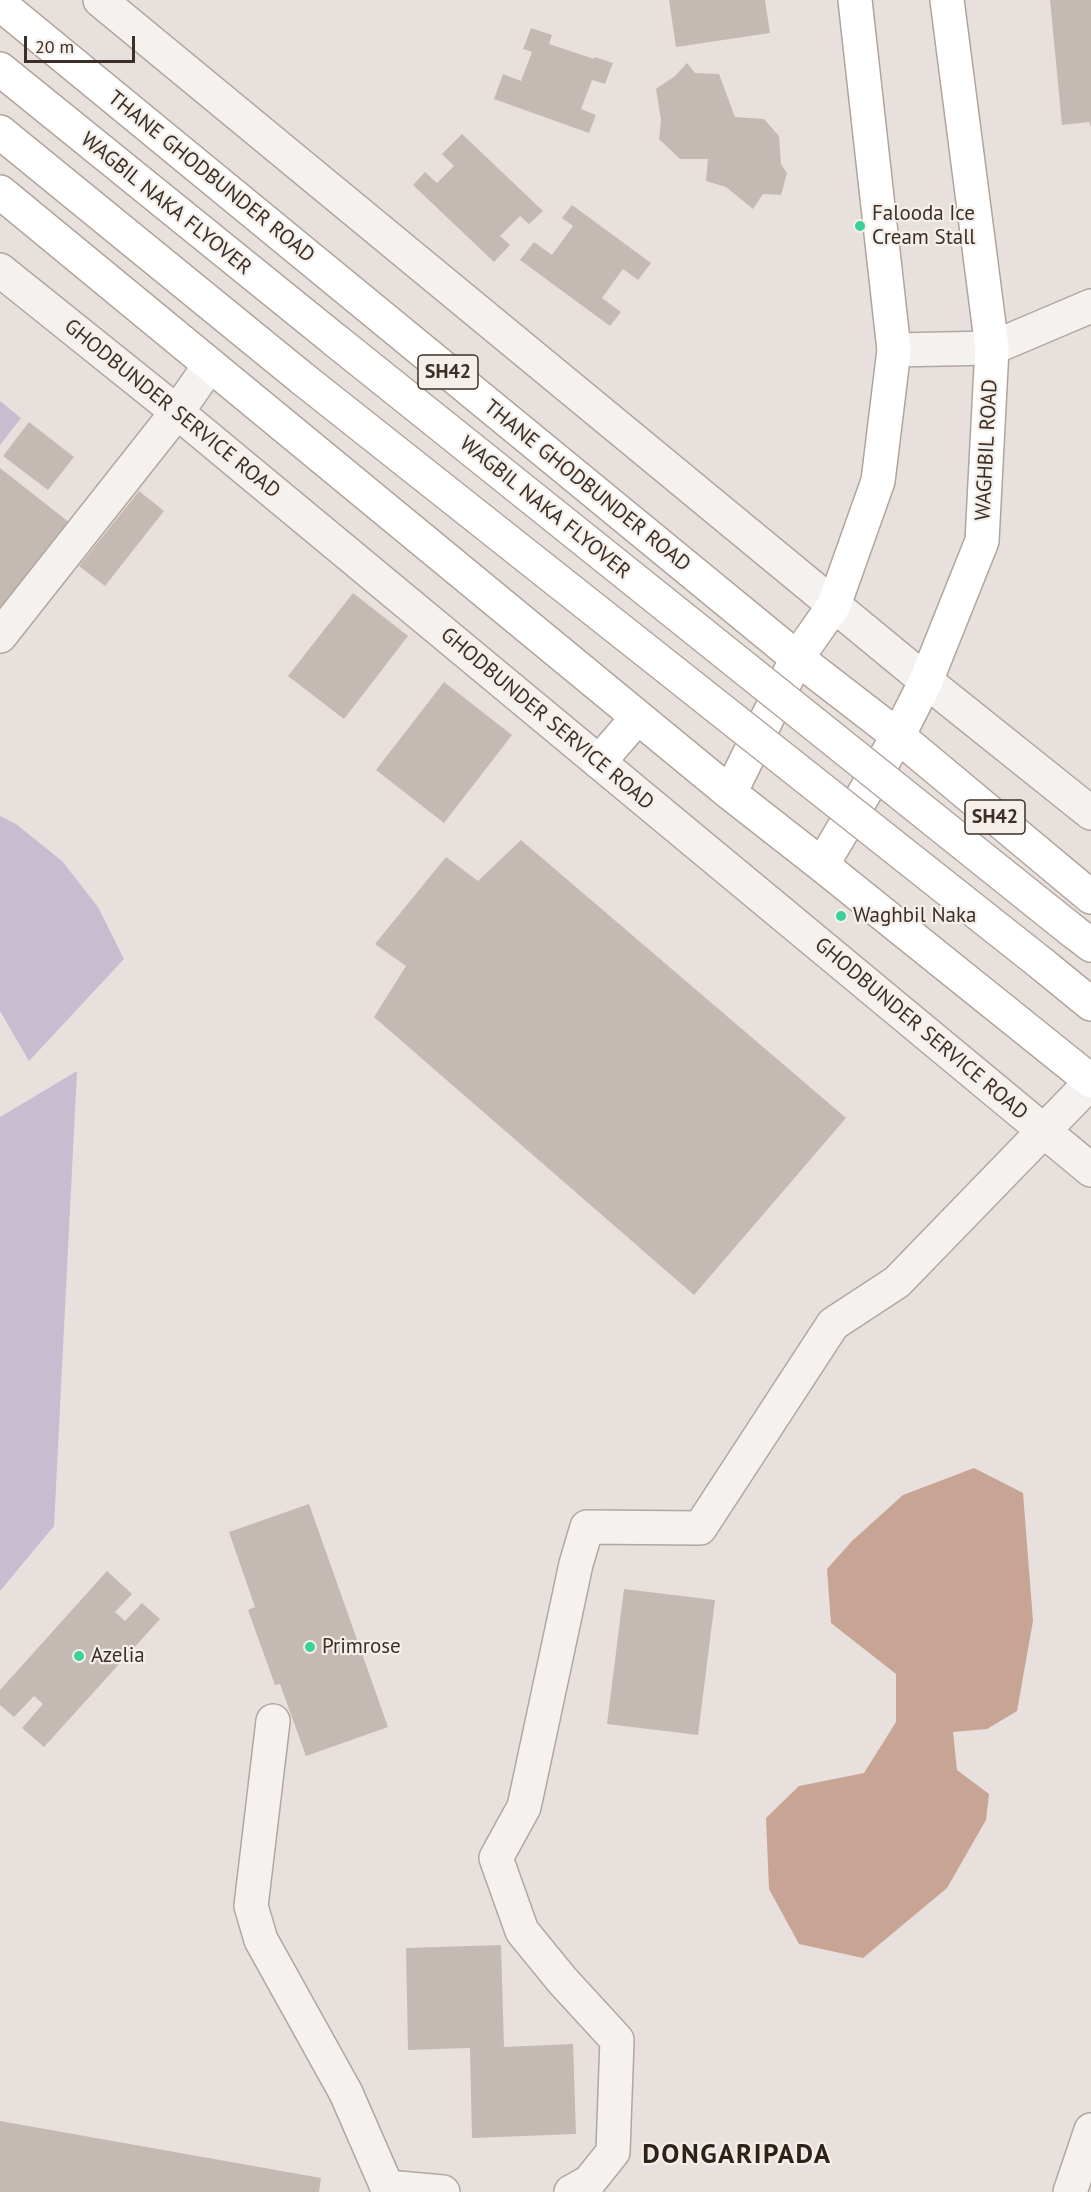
<!DOCTYPE html>
<html>
<head>
<meta charset="utf-8">
<style>
	body { margin:0 }
	#map { position:relative; width:1091px; height:2192px; overflow:hidden; background:#e7e0dc; font-family:"PT Sans",sans-serif }
	canvas { display:block }
	.scale { position:absolute; left:24px; top:36px; width:111px; height:27px; box-sizing:border-box; border:3px solid #3d2f25; border-top:0; padding-left:8px; font-size:18px; line-height:21px; white-space:nowrap; color:#3d2f25; -webkit-text-stroke:4px #f4efeb; paint-order:stroke }
</style>
</head>
<body>
<div id="map">
<canvas width="1091" height="2192"></canvas>
<div class="scale">20 m</div>
</div>
<script>
const ctx = document.querySelector('canvas').getContext('2d');
ctx.lineJoin = 'round';
function fillPath(path, color) { ctx.fillStyle = color; ctx.fill(path, 'evenodd'); }
const poly = rows => new Path2D(rows.map(r => 'M' + r).join(''));
function trace(path, color, width, dash) { ctx.strokeStyle = color; ctx.lineWidth = width; ctx.lineCap = dash ? 'butt' : 'round'; ctx.setLineDash(dash || []); ctx.stroke(path); }
function write(font, color, halo, rows, align = 'center') {
  ctx.font = font + ' "PT Sans",sans-serif'; ctx.lineWidth = 4.5; ctx.setLineDash([]); ctx.textBaseline = 'middle'; ctx.strokeStyle = halo; ctx.fillStyle = color; for (const [text, x, y, turn = 0] of rows) {
    ctx.save(); ctx.translate(x, y); ctx.rotate((+turn || 0) * Math.PI / 180); ctx.textAlign = isNaN(turn) ? turn : align; if (halo) ctx.strokeText(text, 0, 0); ctx.fillText(text, 0, 0); ctx.restore();
  }
}
fillPath(poly([
	[0,401,21,418,0,445],
	[0,816,16,824,62,861,98,907,124,959,29,1061,0,1011],
	[77,1071,54,1526,0,1591,0,1117]
]), '#c7bdd1');
fillPath(poly([
	[974,1468,1023,1493,1033,1621,1017,1711,987,1729,953,1732,957,1770,989,1794,986,1820,947,1888,863,1958,799,1944,769,1889,766,1818,799,1786,864,1773,896,1722,896,1674,831,1623,827,1569,852,1541,903,1495]
]), '#c8a495');
fillPath(poly([
	[669,0,765,0,770,33,676,47],
	[1050,0,1091,0,1091,127,1089,122,1062,125],
	[531,28,552,35,549,44,594,59,595,57,613,63,605,84,592,80,581,109,596,115,589,133,494,99,503,74,521,81,532,52,523,49],
	[687,63,695,73,719,74,735,117,764,119,779,136,781,164,787,173,781,195,763,194,753,209,726,187,706,181,708,159,680,159,659,139,661,120,656,89,675,76],
	[462,134,543,211,529,224,520,216,500,236,510,245,494,262,413,185,425,172,437,183,454,166,442,154],
	[572,205,651,263,638,280,623,269,602,298,621,312,610,326,520,260,534,242,552,255,573,226,562,218],
	[29,422,74,457,48,490,3,456],
	[0,468,70,523,0,612],
	[139,491,164,511,105,586,79,566],
	[353,593,408,636,344,719,288,676],
	[444,682,512,735,444,823,376,770],
	[521,840,846,1118,694,1295,374,1017,406,966,375,944,446,857,478,881],
	[309,1504,388,1727,306,1756,280,1684,275,1685,248,1610,255,1607,229,1532],
	[107,1571,132,1594,115,1612,125,1621,142,1603,160,1619,44,1747,22,1728,43,1704,34,1696,14,1717,0,1705,0,1690],
	[624,1589,715,1600,698,1735,607,1724],
	[501,1945,504,2047,573,2044,576,2134,472,2138,470,2048,408,2050,406,1948],
	[0,2121,321,2178,319,2192,0,2192]
]), '#c4bab3');
const minor = poly([
	[100,0,926,681,1091,813],
	[0,270,177,412,1091,1170],
	[894,350,992,348,1091,306],
	[0,636,177,412,210,365],
	[273,1721,251,1906,261,1940,346,2093,387,2187,387,2192],
	[387,2187,443,2192],
	[571,2192,589,2182,613,2152,617,2040,562,1980,522,1931,496,1858,524,1807,576,1564,587,1527,700,1528,833,1324,897,1282,1091,1082],
	[1070,2192,1091,2130]
]);
const major = poly([
	[0,4,797,658,898,736,1091,897],
	[0,69,335,340],
	[0,132,303,379],
	[0,192,730,793,822,865,1091,1081],
	[599,762,637,718],
	[730,793,797,658,834,605,878,481,894,350,855,0],
	[822,865,898,736,926,681,982,541,992,348,947,0],
	[1074,932,1091,945],
	[1042,964,1091,1004]
]);
trace(minor, '#b1a7a1', 36);
trace(major, '#b3a49b', 36);
trace(minor, '#f5f1ef', 33);
trace(major, '#fff', 33);
const majorBridge = poly([
	[335,340,1074,932],
	[303,379,1042,964]
]);
trace(majorBridge, '#b3a49b', 36, []);
trace(majorBridge, '#fff', 33);
for (const [x, y, r, color] of [
	[860,226,6,"#3bd19a"],
	[841,916,6,"#3bd19a"],
	[310,1647,6,"#3bd19a"],
	[79,1656,6,"#3bd19a"]
]) { const dot = new Path2D(); dot.arc(x, y, r, 0, 2 * Math.PI); ctx.fillStyle = color; ctx.fill(dot); trace(dot, '#f4efeb', 2); }
for (const [x, y, w] of [
	[448,372,60],
	[995,817,60]
]) { const box = new Path2D(); box.roundRect(x - w / 2, y - 17, w, 34, 4.5); ctx.fillStyle = '#f4efeb'; ctx.fill(box); trace(box, '#3d2f25', 1.5); }
write('bold 20px', '#3d2f25', null, [
	["SH42",448,372],
	["SH42",995,817]
]);
write('21px', '#3d2f25', '#f4efeb', [
	["THANE GHODBUNDER ROAD",211,177,39],
	["WAGBIL NAKA FLYOVER",166,204,39],
	["GHODBUNDER SERVICE ROAD",172,409,39],
	["WAGHBIL ROAD",987,450,-87],
	["THANE GHODBUNDER ROAD",587,486,39],
	["WAGBIL NAKA FLYOVER",545,508,39],
	["GHODBUNDER SERVICE ROAD",547,719,40],
	["GHODBUNDER SERVICE ROAD",921,1029,40]
]);
write('21px', '#3d2f25', '#f4efeb', [
	["Falooda Ice",872,214],
	["Cream Stall",872,238],
	["Waghbil Naka",853,916],
	["Primrose",322,1647],
	["Azelia",91,1656]
], 'left');
ctx.letterSpacing = '1.5px';
write('bold 27px', '#2e2218', '#f4efeb', [
	["DONGARIPADA",737,2155]
]);
ctx.letterSpacing = '0px';
</script>
</body>
</html>
